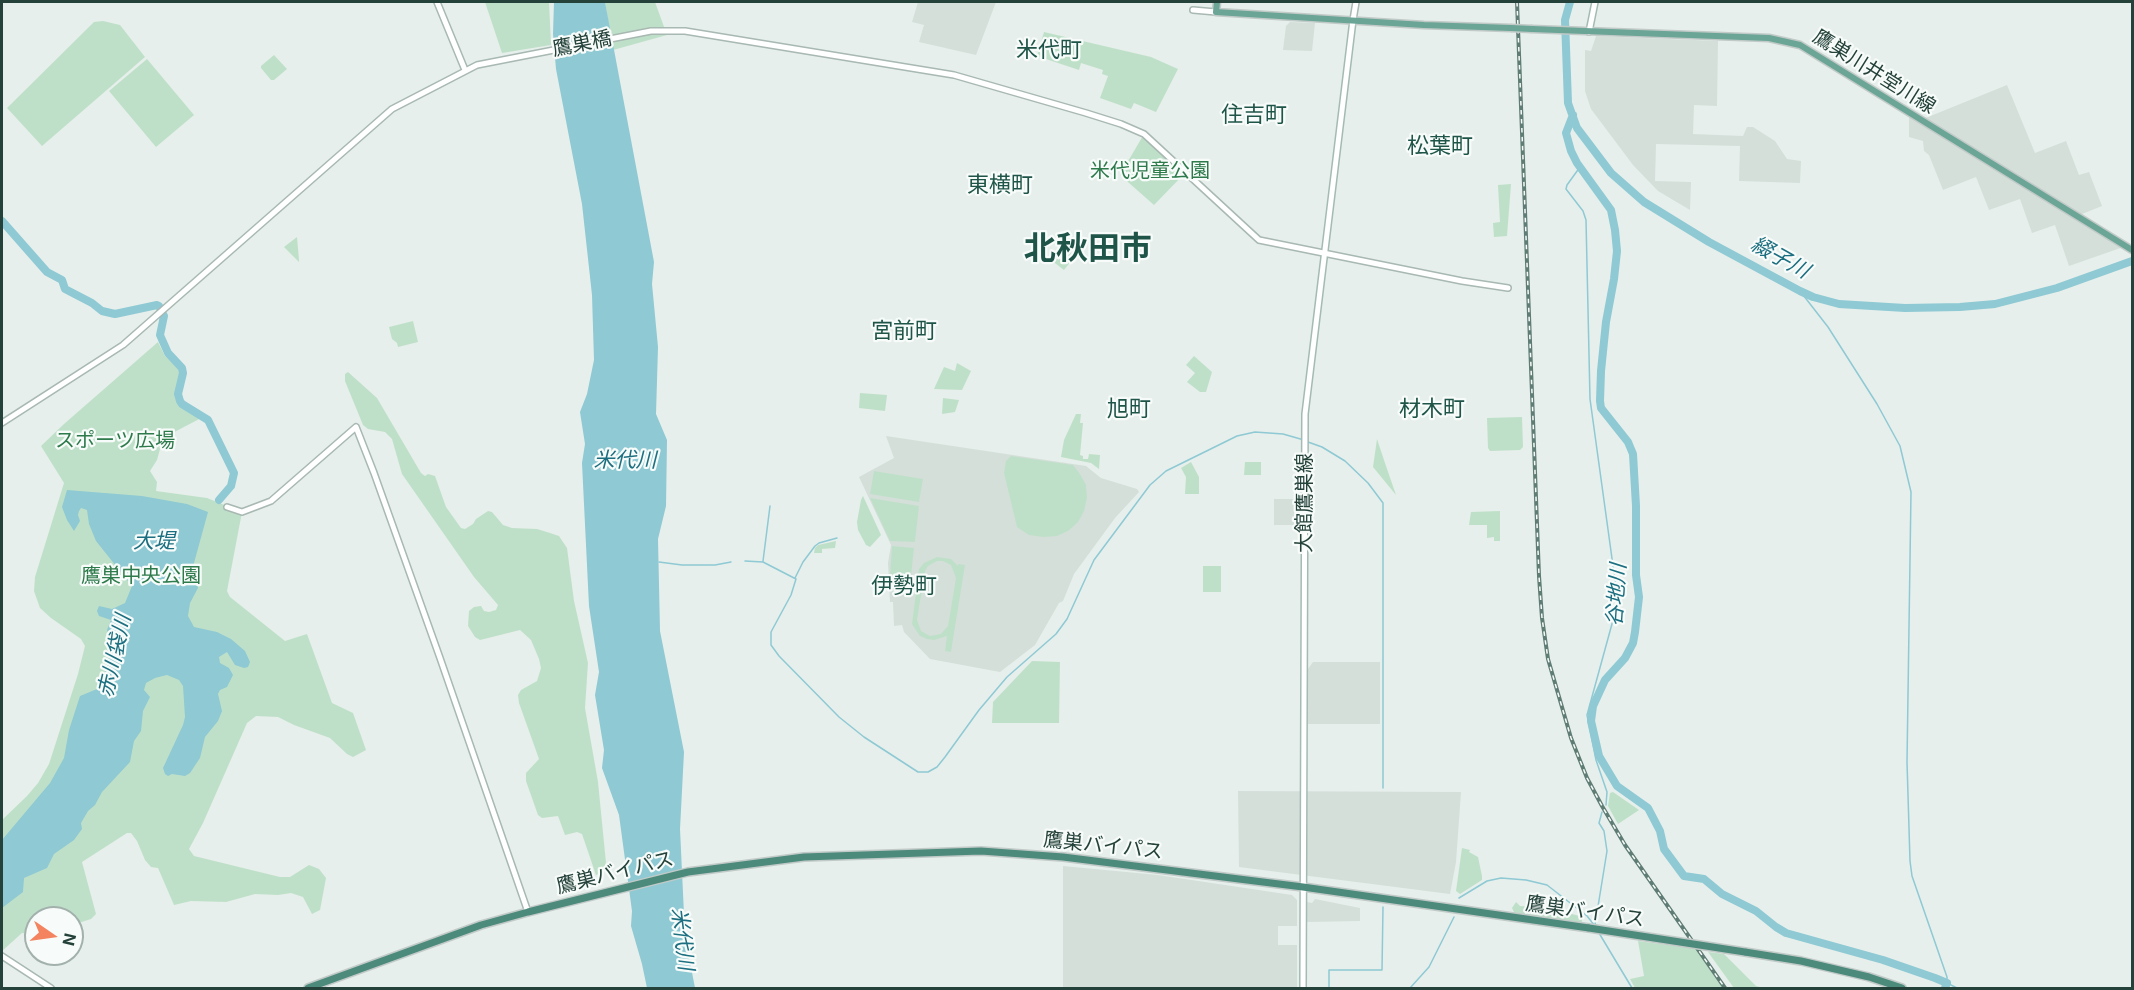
<!DOCTYPE html>
<html>
<head>
<meta charset="utf-8">
<style>
	body { margin:0 }
	#map { position:relative; width:2134px; height:990px; overflow:hidden; background:#e6efeb; font-family:Inter,sans-serif }
	canvas { display:block }
	.frame { position:absolute; inset:0; border:3px solid #24423a; pointer-events:none }
	.north { position:absolute; left:24px; top:906px; width:60px; height:60px; box-sizing:border-box; background:#f7fbf9; border:2px solid #a3b1ad; border-radius:50%; rotate:103deg; font-size:16px; font-weight:700; line-height:24px; text-align:center; color:#24423a }
	.north::after { content:''; display:block; margin:auto; width:21px; height:27px; background:#f4845f; clip-path:polygon(50% 0,100% 100%,50% 72%,0 100%) }
</style>
</head>
<body>
<div id="map">
<canvas width="2134" height="990"></canvas>
<div class="frame"></div>
<div class="north">N</div>
</div>
<script>
const ctx = document.querySelector('canvas').getContext('2d');
ctx.lineJoin = 'round';
function fillPath(path, color) { ctx.fillStyle = color; ctx.fill(path, 'evenodd'); }
const poly = rows => new Path2D(rows.map(r => 'M' + r).join(''));
function trace(path, color, width, dash) { ctx.strokeStyle = color; ctx.lineWidth = width; ctx.lineCap = dash ? 'butt' : 'round'; ctx.setLineDash(dash || []); ctx.stroke(path); }
function write(font, color, halo, rows, align = 'center') {
  ctx.font = font + ' Inter,"Noto Sans JP",sans-serif'; ctx.lineWidth = 4.5; ctx.setLineDash([]); ctx.textBaseline = 'middle'; ctx.strokeStyle = halo; ctx.fillStyle = color; for (const [text, x, y, turn = 0] of rows) {
    ctx.save(); ctx.translate(x, y); ctx.rotate((+turn || 0) * Math.PI / 180); ctx.textAlign = isNaN(turn) ? turn : align; if (halo) ctx.strokeText(text, 0, 0); ctx.fillText(text, 0, 0); ctx.restore();
  }
}
fillPath(poly([
	[918,2,996,2,976,55,919,42,924,25,912,22],
	[1290,22,1315,23,1312,51,1283,50,1286,26],
	[1596,36,1718,41,1717,106,1694,105,1693,134,1743,136,1747,127,1753,127,1775,141,1787,159,1801,161,1800,183,1739,181,1740,146,1656,144,1655,181,1691,182,1690,210,1658,191,1633,165,1591,109,1585,91,1585,50,1591,51],
	[2007,85,2035,153,2066,141,2079,175,2089,172,2102,206,2082,214,2129,245,2069,266,2055,225,2032,233,2020,199,1989,210,1976,177,1943,190,1929,155,1924,151,1923,141,1909,137,1909,117,1912,116,1923,119],
	[886,436,1086,466,1101,478,1137,489,1139,492,1115,518,1074,574,1063,601,1059,603,1035,645,1000,672,930,659,904,632,902,625,894,626,893,602,890,602,888,563,891,545,859,477,894,458],
	[1274,499,1299,499,1298,525,1274,525],
	[1313,662,1380,662,1380,724,1308,724,1308,669],
	[1238,791,1461,792,1456,862,1450,894,1239,867],
	[1063,866,1158,875,1292,895,1297,900,1297,926,1278,926,1278,945,1297,945,1297,988,1063,988],
	[1315,899,1360,908,1360,921,1307,922,1307,902,1312,903]
]), '#d4dfda');
fillPath(poly([
	[485,2,549,2,551,45,502,53],
	[605,2,655,2,667,35,613,50],
	[103,21,120,25,145,57,42,146,7,108,94,22],
	[1044,32,1151,57,1178,69,1156,112,1134,103,1131,109,1100,98,1108,76,1102,74,1103,70,1081,63,1079,70,1037,56],
	[274,55,287,69,274,80,271,80,261,68,261,66],
	[147,59,194,115,156,147,109,91],
	[1144,134,1186,172,1154,205,1120,175],
	[1511,184,1507,236,1494,237,1493,223,1500,222,1498,185],
	[297,237,299,260,299,262,284,247],
	[1063,246,1075,256,1064,270,1051,260],
	[413,321,418,342,398,347,397,343,392,339,389,327],
	[158,342,165,356,181,369,177,396,179,403,183,408,203,417,163,438,157,460,150,471,157,482,156,491,207,498,242,512,227,591,230,597,285,641,307,634,332,703,353,713,366,750,353,757,347,754,330,738,294,725,278,717,256,716,247,723,203,823,189,849,194,856,280,877,290,877,309,865,319,869,326,878,320,910,312,914,303,897,291,893,278,895,255,894,226,902,191,901,174,905,158,868,151,867,145,860,137,841,131,833,127,833,82,862,96,914,91,919,72,925,72,918,36,918,36,934,22,933,2,951,2,820,27,796,38,783,49,764,78,674,85,646,81,639,51,618,40,608,34,591,35,577,64,483,41,446,64,424],
	[1194,356,1212,372,1206,392,1200,392,1187,382,1195,373,1186,365],
	[957,363,971,371,962,390,934,389,944,367,955,371],
	[348,372,377,398,421,473,425,476,428,474,435,476,446,507,461,528,465,529,473,524,476,519,488,511,492,512,503,525,512,528,537,529,550,533,559,536,567,548,574,601,588,663,585,708,598,782,606,863,602,873,596,875,582,834,577,832,565,835,558,816,542,818,538,815,526,781,526,773,539,759,519,703,518,695,521,690,537,681,541,668,539,659,531,640,520,630,480,640,475,637,468,626,469,611,474,607,481,606,484,611,489,612,496,610,498,605,474,577,402,474,392,439,385,432,368,429,363,425,345,381,345,374],
	[860,393,887,395,885,411,859,408],
	[943,398,959,400,955,412,942,414],
	[1076,414,1081,414,1080,423,1083,423,1080,455,1083,456,1083,459,1088,459,1089,454,1100,455,1099,469,1091,463,1061,457,1064,440],
	[1522,417,1523,447,1520,450,1490,451,1488,448,1487,418],
	[1377,439,1385,463,1396,495,1373,467],
	[1011,456,1073,465,1080,474,1086,485,1087,498,1084,511,1078,522,1068,531,1057,536,1043,537,1029,535,1017,527,1004,473,1006,461],
	[1191,462,1199,477,1199,494,1185,494,1186,477,1181,468],
	[1245,462,1261,462,1261,475,1244,475],
	[874,471,923,479,919,502,870,494],
	[863,496,881,535,870,547,866,545,858,530,857,522,861,500],
	[870,498,919,506,915,542,890,541],
	[1500,511,1500,541,1494,541,1494,537,1487,538,1487,525,1469,525,1471,512],
	[836,541,835,548,822,549,822,553,814,553,815,548,818,545],
	[892,546,914,548,909,594,889,589],
	[937,557,951,559,958,566,958,564,965,565,951,652,945,651,947,636,934,640,927,639,920,636,912,624,919,569,924,563],
	[937,561,943,561,951,565,956,578,948,626,941,634,930,636,921,631,917,620,925,571,928,566],
	[1203,566,1221,566,1221,592,1203,592],
	[1032,661,1060,662,1059,723,992,723,993,702],
	[1613,792,1639,810,1618,824,1608,806,1610,793],
	[1462,848,1470,850,1469,852,1478,857,1482,876,1482,880,1460,894,1456,891],
	[1516,902,1520,906,1550,908,1583,917,1581,924,1515,914,1512,908],
	[1638,941,1698,949,1726,988,1635,988,1630,979,1644,976],
	[1708,952,1724,954,1756,986,1763,988,1734,988]
]), '#bfe0c8');
fillPath(poly([
	[554,2,605,2,654,262,652,284,658,347,656,414,667,440,666,506,658,539,660,631,684,752,680,829,685,936,695,988,647,988,642,964,631,926,632,911,619,815,602,768,604,750,595,695,599,672,589,606,582,463,585,444,580,412,587,394,594,360,592,295,582,204,556,69,553,34],
	[67,490,142,496,187,504,208,512,194,563,198,588,190,603,188,616,194,627,217,632,231,639,245,651,250,662,248,667,244,668,235,665,227,652,219,657,220,663,229,668,233,675,227,687,220,690,218,694,222,711,218,721,205,737,200,758,190,773,185,776,172,774,168,776,165,774,163,768,183,725,185,717,183,686,179,680,167,675,155,678,146,683,144,690,150,697,143,711,141,731,134,741,130,762,102,792,95,805,88,811,81,823,82,829,74,840,54,854,47,868,24,878,23,892,2,908,2,840,50,783,64,758,69,730,80,696,97,689,108,680,105,672,112,646,107,630,111,620,99,616,97,611,99,606,112,609,125,603,132,586,96,541,89,524,87,510,81,508,79,511,78,515,80,521,74,531,67,520,62,507]
]), '#8ec9d4');
trace(poly([
	[1580,167,1567,185,1566,189,1583,211,1586,220,1590,399,1618,602,1587,715,1596,760,1607,792,1606,805],
	[1800,291,1828,327,1877,404,1900,446,1911,492,1907,762,1910,861,1912,876,1947,977,1947,983,1957,988],
	[1308,442,1322,447,1345,461,1368,483,1383,503,1383,788],
	[745,561,763,562,796,579,791,595,771,632,771,645,779,656,839,717,864,737,918,772,928,772,937,767,945,757,979,710,1007,677,1056,634,1067,619,1094,560,1150,485,1166,471,1237,436,1255,432,1283,434,1304,440],
	[763,561,770,506],
	[659,562,682,565,715,565,731,562],
	[795,578,803,562,815,546,819,543,837,538],
	[1459,898,1487,881,1501,878,1526,880,1547,885,1587,916,1595,926],
	[1595,925,1607,851,1604,831,1599,823,1602,812],
	[1599,933,1632,988],
	[1329,988,1329,970,1382,970,1383,907],
	[1410,988,1429,967,1454,917]
]), '#8ec9d4', 1.5);
trace(poly([
	[1570,2,1565,20,1568,103,1577,128,1611,173,1644,202,1709,242,1800,291,1813,297,1839,304,1905,308,1960,307,1995,304,2057,288,2132,261],
	[1573,115,1566,133,1571,151,1577,163,1611,210,1615,230,1617,251,1614,279,1606,322,1601,371,1600,401,1601,408,1628,442,1633,454,1636,506,1636,575,1639,597,1635,632,1633,643,1625,658,1605,680,1593,706,1591,721,1599,756,1617,786,1648,808,1660,831,1664,849,1684,876,1704,879,1722,894,1756,911,1776,927,1786,933,1883,960,1935,978,1947,983,1945,988],
	[2,221,47,272,62,280,65,289,92,303,102,311,115,314,157,305,159,306,164,316,160,335,168,353,182,368,183,373,178,394,180,401,182,404,208,420,234,473,231,486,219,500]
]), '#8ec9d4', 8);
const tertiary = poly([
	[437,2,465,70],
	[1193,10,1216,12],
	[1353,20,1356,2],
	[2,423,123,345,392,109,477,65,651,31,685,31,954,75,1086,113,1121,124,1144,134,1259,240,1462,281,1508,288],
	[227,507,242,512,271,501,356,427,374,473,440,658,528,912],
	[2,956,51,988]
]);
const secondary = poly([
	[1589,32,1595,2],
	[1303,988,1305,414,1353,20]
]);
const primary = poly([
	[1217,2,1216,12,1424,25,1511,28],
	[1532,29,1769,38,1800,45,2132,250]
]);
const trunk = poly([
	[1745,952,1801,961,1869,977,1902,988],
	[308,988,481,925,528,912,688,872,804,857,981,851,1063,857,1303,887,1589,928]
]);
trace(tertiary, '#a8b8b2', 8);
trace(secondary, '#a4bbb3', 8);
trace(primary, '#c2cac8', 9);
trace(trunk, '#c2cac8', 10);
trace(tertiary, '#fff', 5);
trace(secondary, '#fff', 5);
trace(primary, '#6aa596', 6);
trace(trunk, '#4c8a7c', 7);
const rail = poly([
	[1517,2,1539,576,1542,618,1548,659,1571,738,1587,778,1602,806,1625,845,1725,988]
]);
trace(rail, '#5f7d75', 4);
trace(rail, '#f7fbf9', 1.5, [4.5]);
const primaryBridge = poly([
	[1511,28,1532,29]
]);
const trunkBridge = poly([
	[1589,928,1745,952]
]);
trace(primaryBridge, '#c2cac8', 9, []);
trace(trunkBridge, '#c2cac8', 10, []);
trace(primaryBridge, '#6aa596', 6);
trace(trunkBridge, '#4c8a7c', 7);
write('20px', '#24423a', '#f7fbf9', [
	["鷹巣橋",582,44,-11],
	["鷹巣川井堂川線",1874,72,32],
	["大館鷹巣線",1305,503,-90],
	["鷹巣バイパス",1103,846,6],
	["鷹巣バイパス",615,873,-14],
	["鷹巣バイパス",1585,912,8]
]);
write('20px', '#2d7a4b', '#f7fbf9', [
	["米代児童公園",1150,171],
	["スポーツ広場",115,441],
	["鷹巣中央公園",141,576]
]);
write('italic 21px', '#1c6f80', '#f7fbf9', [
	["綴子川",1780,258,29],
	["米代川",625,461],
	["大堤",154,542],
	["谷地川",1617,595,-86],
	["赤川袋川",115,656,-77],
	["米代川",682,939,83]
]);
write('22px', '#1f5548', '#f7fbf9', [
	["米代町",1049,50],
	["住吉町",1254,115],
	["松葉町",1440,146],
	["東横町",1000,185],
	["宮前町",904,331],
	["旭町",1129,409],
	["材木町",1432,409],
	["伊勢町",904,586]
]);
write('bold 32px', '#1f5548', '#f7fbf9', [
	["北秋田市",1088,249]
]);
</script>
</body>
</html>
